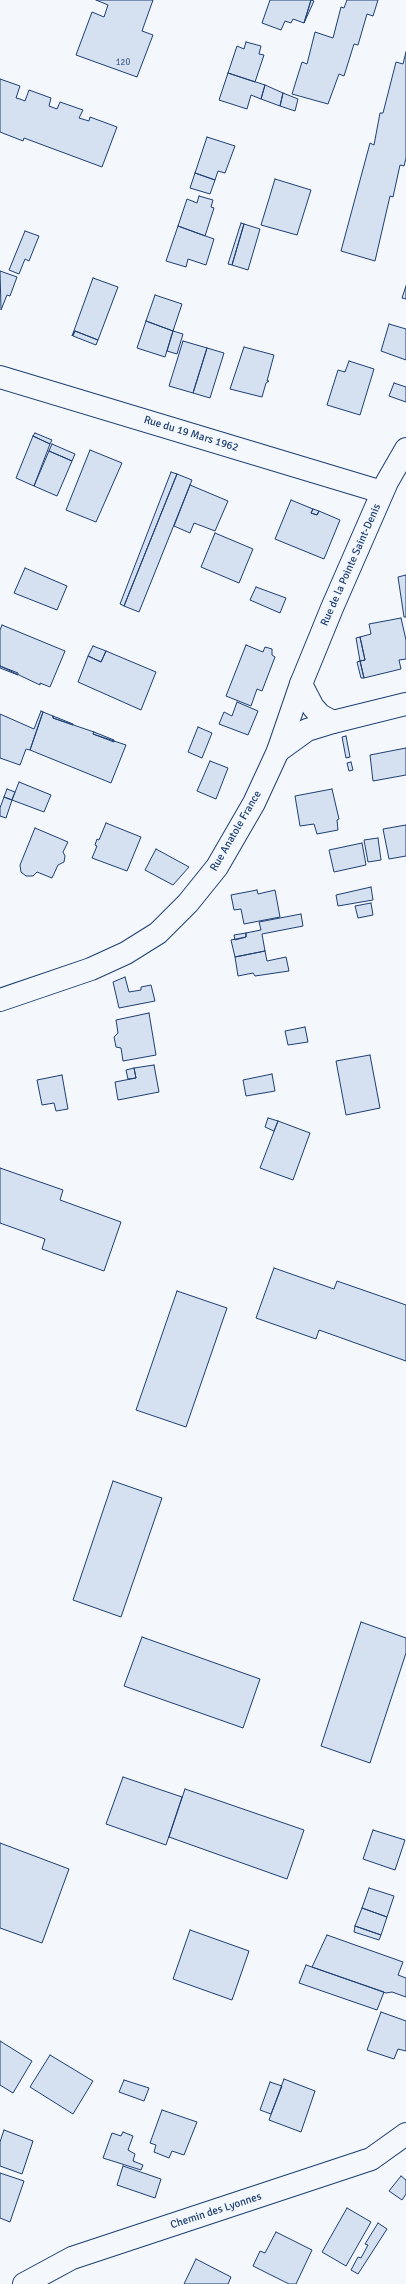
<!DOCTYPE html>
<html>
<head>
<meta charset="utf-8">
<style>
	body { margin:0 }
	canvas { display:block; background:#f4f7fb }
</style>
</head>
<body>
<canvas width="406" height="2284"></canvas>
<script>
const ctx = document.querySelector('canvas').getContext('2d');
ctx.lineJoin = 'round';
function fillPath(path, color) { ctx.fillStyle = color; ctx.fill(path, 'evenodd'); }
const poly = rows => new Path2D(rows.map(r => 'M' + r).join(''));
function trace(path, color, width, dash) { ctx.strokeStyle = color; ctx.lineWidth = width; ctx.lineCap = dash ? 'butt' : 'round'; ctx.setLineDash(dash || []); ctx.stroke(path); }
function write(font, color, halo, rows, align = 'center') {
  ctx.font = font + ' Signika,sans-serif'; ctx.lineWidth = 3; ctx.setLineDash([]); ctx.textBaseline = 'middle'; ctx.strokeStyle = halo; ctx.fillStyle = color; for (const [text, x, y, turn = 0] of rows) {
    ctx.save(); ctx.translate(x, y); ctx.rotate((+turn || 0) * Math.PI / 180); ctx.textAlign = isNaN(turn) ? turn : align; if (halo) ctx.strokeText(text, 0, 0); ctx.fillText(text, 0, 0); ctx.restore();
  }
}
const building = poly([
	[96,0,153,0,142,31,153,35,137,77,76,55,92,12,104,17,108,5,96,0],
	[270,0,311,0,304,23,293,19,291,23,285,21,281,30,262,23,270,0],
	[311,0,314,1,304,23,311,0],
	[347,0,378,0,373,16,367,14,358,45,354,44,344,76,339,74,328,104,292,94,302,62,307,64,315,32,333,38,341,7,344,8,347,0],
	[246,42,261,46,259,54,264,55,255,82,228,73,237,46,244,49,246,42],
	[406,52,406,158,404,166,400,165,393,197,390,196,375,261,341,251,370,143,374,145,380,113,383,113,396,62,403,64,406,52],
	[228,73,265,85,261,99,251,95,247,109,219,100,228,73],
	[0,79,20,86,16,98,20,99,25,101,29,90,51,98,49,106,57,109,60,102,83,110,79,118,89,121,90,117,117,127,102,167,24,138,23,141,0,132,0,79],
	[265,85,283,93,280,106,261,99,265,85],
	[283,93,298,99,295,111,280,106,283,93],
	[207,137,235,146,225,173,218,171,215,180,195,173,207,137],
	[195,173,215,180,210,194,190,188,195,173],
	[275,179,311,190,297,235,261,225,275,179],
	[199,196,213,200,211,207,214,208,205,236,178,226,187,199,197,203,199,196],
	[241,223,244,224,234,258,232,265,228,264,241,223],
	[244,224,260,229,248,270,232,265,244,224],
	[178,226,214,239,206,265,188,259,186,267,166,261,178,226],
	[25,231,39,236,29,261,25,259,19,274,9,270,25,231],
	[0,271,17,277,10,296,7,295,1,310,0,271],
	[93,278,118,287,98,340,75,331,72,336,93,278],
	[406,286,406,299,402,298,406,286],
	[155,295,182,304,173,331,146,321,155,295],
	[146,321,173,331,165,357,137,348,146,321],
	[389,324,406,329,406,360,381,351,389,324],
	[75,331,98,340,96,345,73,336,75,331],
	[173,331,183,334,177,354,167,351,173,331],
	[183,341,207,348,193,393,169,386,183,341],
	[244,347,274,355,267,381,269,381,266,383,262,397,230,389,244,347],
	[207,348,224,353,210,398,193,393,207,348],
	[349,361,374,369,360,415,327,405,338,370,345,372,349,361],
	[394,383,406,387,406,402,389,396,394,383],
	[35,433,52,440,50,444,33,436,35,433],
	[33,436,50,444,34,486,16,478,33,436],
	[52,444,75,454,72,461,49,451,52,444],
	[90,450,122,463,96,522,66,510,90,450],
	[49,451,72,461,57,496,34,486,49,451],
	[171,472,177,474,124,606,120,604,171,472],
	[177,474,192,480,139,612,124,606,177,474],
	[190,485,228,501,215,531,194,523,190,533,174,526,190,485],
	[291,500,313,509,311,513,317,515,319,511,340,520,324,559,275,539,291,500],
	[313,509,319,511,317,515,311,513,313,509],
	[215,533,253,549,239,583,201,567,215,533],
	[25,568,67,586,57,610,14,593,25,568],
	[406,575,406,617,404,617,398,577,406,575],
	[256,587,286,598,280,613,250,600,256,587],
	[401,618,406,640,406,659,399,660,401,669,364,678,360,661,365,660,360,637,371,634,369,624,401,618],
	[2,625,65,651,50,687,40,683,40,685,0,666,0,630,2,625],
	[360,637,365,660,360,661,356,638,360,637],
	[246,645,263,652,265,647,272,649,272,655,275,657,262,691,257,689,251,706,226,696,246,645],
	[93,646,106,651,101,662,88,656,93,646],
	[106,651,156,672,141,710,78,682,88,656,101,662,106,651],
	[360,661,364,678,361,678,357,662,360,661],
	[0,666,18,673,18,675,0,668,0,666],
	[237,702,258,711,248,735,219,724,224,712,232,716,237,702],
	[41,711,43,712,30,750,26,749,20,765,0,758,0,714,34,729,41,711],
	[43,712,53,716,53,718,94,732,93,734,126,745,111,783,30,750,43,712],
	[53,716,73,724,73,725,53,718,53,716],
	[198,727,212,733,202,758,188,752,198,727],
	[94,732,114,740,114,742,93,734,94,732],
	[346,736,350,757,346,758,342,737,346,736],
	[406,748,406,775,373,781,370,755,406,748],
	[210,761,228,768,216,799,197,791,210,761],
	[351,762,353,770,349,771,347,763,351,762],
	[19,782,51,795,44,812,12,800,19,782],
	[7,789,15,792,12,800,4,797,7,789],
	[332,789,339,819,337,820,338,830,317,834,314,824,300,826,295,796,332,789],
	[4,797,12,800,6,818,0,816,0,808,4,797],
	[106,823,141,837,127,871,92,858,97,846,95,845,97,839,99,840,106,823],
	[406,825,406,856,389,859,383,829,406,825],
	[35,828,68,842,63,852,65,856,64,862,58,865,52,878,37,872,33,876,26,876,21,872,20,865,35,828],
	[378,838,381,860,368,862,364,840,378,838],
	[362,843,366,865,334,872,329,850,362,843],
	[156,849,189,867,173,885,145,870,156,849],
	[371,887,373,900,338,906,336,895,371,887],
	[257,890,258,894,275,890,280,917,244,924,241,909,234,910,231,895,257,890],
	[371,903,373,915,358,918,355,906,371,903],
	[301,914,303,926,262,934,265,951,235,957,231,940,246,937,246,933,261,930,259,922,301,914],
	[246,933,246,937,235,940,234,935,246,933],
	[265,951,267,961,286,957,289,971,255,976,253,973,238,976,235,957,265,951],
	[125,977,129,992,141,990,141,987,151,985,155,1001,119,1008,113,982,125,977],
	[149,1013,156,1055,123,1061,121,1048,116,1047,114,1037,118,1033,116,1020,149,1013],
	[305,1027,308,1042,288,1045,285,1031,305,1027],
	[370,1055,380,1108,346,1115,336,1061,370,1055],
	[154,1065,159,1092,118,1100,115,1082,136,1078,134,1068,154,1065],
	[134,1068,136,1078,128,1079,126,1070,134,1068],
	[272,1074,275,1091,246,1096,243,1080,272,1074],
	[62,1075,68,1109,56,1111,54,1103,42,1105,37,1080,62,1075],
	[268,1118,278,1121,274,1131,265,1127,268,1118],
	[278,1121,310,1133,293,1180,260,1168,278,1121],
	[0,1168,63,1190,60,1200,121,1222,104,1271,42,1249,45,1239,0,1223,0,1168],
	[274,1268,334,1289,337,1281,406,1305,406,1361,319,1330,316,1339,256,1318,274,1268],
	[177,1291,227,1308,186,1427,136,1410,177,1291],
	[113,1481,162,1498,121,1617,73,1600,113,1481],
	[361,1622,406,1638,406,1653,370,1763,321,1746,361,1622],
	[142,1637,260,1679,243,1728,124,1686,142,1637],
	[123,1777,182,1797,166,1845,106,1824,123,1777],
	[185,1789,304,1830,287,1879,169,1837,185,1789],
	[373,1830,405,1840,395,1870,363,1859,373,1830],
	[0,1843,69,1869,42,1943,0,1928,0,1843],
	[369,1888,394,1896,387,1917,362,1908,369,1888],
	[362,1908,387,1917,381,1935,355,1926,362,1908],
	[355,1926,381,1935,379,1940,354,1932,355,1926],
	[190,1930,249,1951,232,2000,173,1979,190,1930],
	[327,1935,403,1962,398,1975,406,1978,406,1997,392,1992,386,1993,312,1967,327,1935],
	[306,1965,384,1992,377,2010,299,1983,306,1965],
	[381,2012,406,2021,406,2051,398,2049,394,2059,367,2050,381,2012],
	[0,2041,32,2061,13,2093,0,2085,0,2041],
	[50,2055,93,2081,73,2114,30,2087,50,2055],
	[284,2079,315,2091,301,2132,269,2120,284,2079],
	[124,2080,149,2088,144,2101,119,2092,124,2080],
	[270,2082,282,2086,271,2114,260,2110,270,2082],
	[162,2110,197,2122,184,2155,172,2151,169,2158,154,2152,156,2145,150,2143,162,2110],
	[4,2130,33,2141,22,2174,0,2166,0,2142,4,2130],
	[123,2132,133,2136,128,2150,135,2154,133,2161,143,2165,141,2170,103,2158,112,2133,121,2136,123,2132],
	[123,2166,161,2179,155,2198,117,2185,123,2166],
	[0,2173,24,2181,10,2222,0,2218,0,2173],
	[401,2176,406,2180,406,2194,402,2200,389,2191,401,2176],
	[347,2208,371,2222,346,2266,322,2252,347,2208],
	[378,2223,387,2229,358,2274,351,2270,358,2257,361,2258,368,2245,365,2244,378,2223],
	[276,2232,312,2250,296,2284,289,2284,253,2266,260,2251,265,2253,276,2232],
	[196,2259,231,2277,228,2284,184,2284,196,2259]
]);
fillPath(building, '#d5e0f0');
trace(building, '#1d3f73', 1);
const minor = poly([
	[0,377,382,492],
	[301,684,313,707,320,715,333,722],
	[278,751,307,730,333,722],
	[24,2284,72,2258,371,2159,406,2134]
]);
const tertiary = poly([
	[333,722,406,704],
	[0,1000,91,969,126,953,158,933,188,903,217,867,254,803,278,751,301,684,332,608,387,482,406,449]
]);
trace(minor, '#1d3f73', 24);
trace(tertiary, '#1d3f73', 24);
trace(minor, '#f4f7fb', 22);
trace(tertiary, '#f4f7fb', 22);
write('9px', '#4b6792', null, [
	["120",123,63]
]);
write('11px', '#1d3f73', '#f4f7fb', [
	["Rue du 19 Mars 1962",191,434,17],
	["Rue de la Pointe Saint-Denis",351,565,-66],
	["Rue Anatole France",236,831,-60],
	["Chemin des Lyonnes",216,2211,-18]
]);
</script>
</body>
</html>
